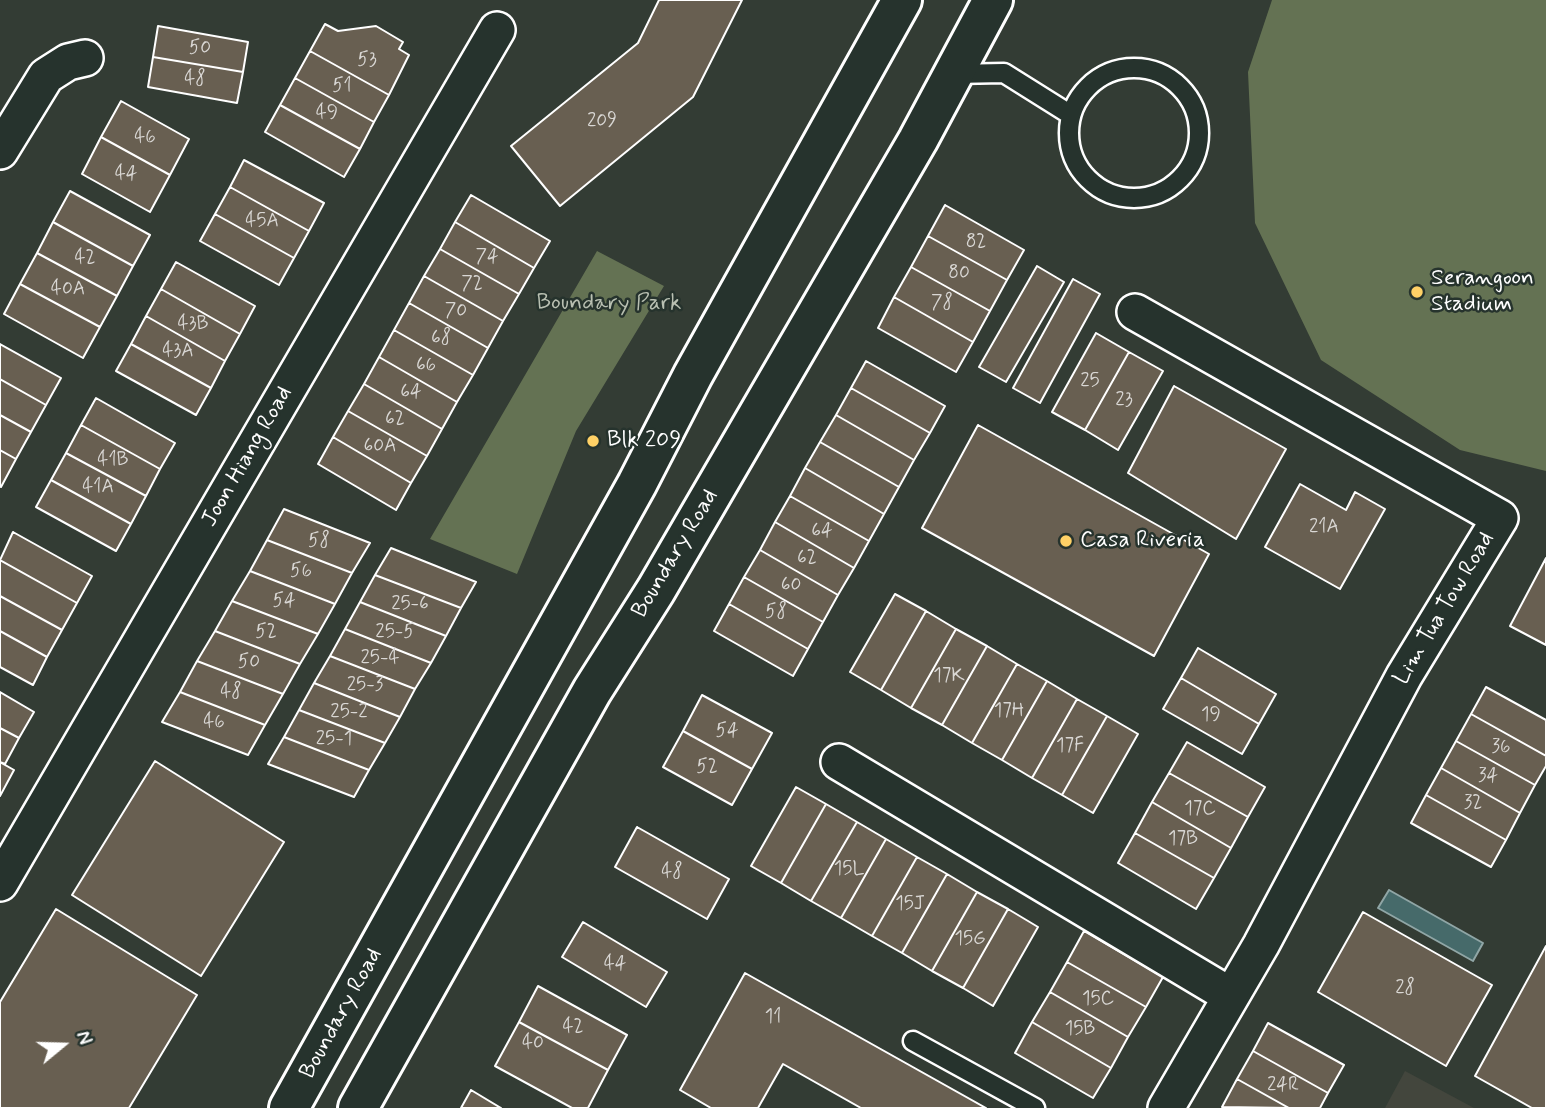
<!DOCTYPE html>
<html>
<head>
<meta charset="utf-8">
<style>
	body { margin:0 }
	#map { position:relative; width:1546px; height:1108px; overflow:hidden; background:#333c34; font-family:Mynerve,sans-serif }
	canvas { display:block }
	.north { position:absolute; left:28px; top:1010px; width:70px; height:70px; -webkit-text-stroke:5px #26332d; paint-order:stroke; rotate:71deg; font-size:19px; font-weight:700; line-height:28px; text-align:center; color:#fff }
	.north::after { content:''; display:block; margin:auto; width:24px; height:32px; background:#fff; clip-path:polygon(50% 0,100% 100%,50% 72%,0 100%) }
</style>
</head>
<body>
<div id="map">
<canvas width="1546" height="1108"></canvas>
<div class="north">N</div>
</div>
<script>
const ctx = document.querySelector('canvas').getContext('2d');
ctx.lineJoin = 'round';
function fillPath(path, color) { ctx.fillStyle = color; ctx.fill(path, 'evenodd'); }
const poly = rows => new Path2D(rows.map(r => 'M' + r).join(''));
function trace(path, color, width, dash) { ctx.strokeStyle = color; ctx.lineWidth = width; ctx.lineCap = dash ? 'butt' : 'round'; ctx.setLineDash(dash || []); ctx.stroke(path); }
function write(font, color, halo, rows, align = 'center') {
  ctx.font = font + ' Mynerve,sans-serif'; ctx.lineWidth = 5; ctx.setLineDash([]); ctx.textBaseline = 'middle'; ctx.strokeStyle = halo; ctx.fillStyle = color; for (const [text, x, y, turn = 0] of rows) {
    ctx.save(); ctx.translate(x, y); ctx.rotate((+turn || 0) * Math.PI / 180); ctx.textAlign = isNaN(turn) ? turn : align; if (halo) ctx.strokeText(text, 0, 0); ctx.fillText(text, 0, 0); ctx.restore();
  }
}
fillPath(poly([
	[1405,1071,1474,1108,1385,1108]
]), '#43463d');
fillPath(poly([
	[1272,0,1546,0,1546,471,1460,450,1321,360,1255,223,1248,72],
	[597,251,664,286,576,431,517,574,430,539]
]), '#647253');
const water = poly([
	[1389,890,1483,943,1473,961,1378,908,1389,890]
]);
fillPath(water, '#466a6a');
trace(water, '#90a6a6', 2);
const building = poly([
	[659,0,742,0,693,97,560,206,511,146,638,43,659,0],
	[325,24,338,31,376,26,403,42,399,49,409,55,389,95,310,51,325,24],
	[158,26,248,42,243,72,153,57,158,26],
	[310,51,389,95,374,122,295,78,310,51],
	[153,57,243,72,237,103,148,87,153,57],
	[295,78,374,122,360,149,280,105,295,78],
	[121,101,189,139,170,175,101,137,121,101],
	[280,105,360,149,344,177,265,132,280,105],
	[101,137,170,175,150,212,82,174,101,137],
	[244,160,324,203,309,231,230,187,244,160],
	[230,187,309,231,294,258,215,214,230,187],
	[70,191,150,235,133,266,53,222,70,191],
	[471,195,550,241,534,268,455,222,471,195],
	[945,205,1024,250,1007,280,928,236,945,205],
	[215,214,294,258,279,285,200,241,215,214],
	[53,222,133,266,117,296,37,253,53,222],
	[455,222,534,268,519,294,440,249,455,222],
	[928,236,1007,280,990,311,911,267,928,236],
	[440,249,519,294,503,321,424,276,440,249],
	[37,253,117,296,100,327,20,284,37,253],
	[176,262,255,306,240,334,161,289,176,262],
	[1037,266,1064,282,1006,382,979,367,1037,266],
	[911,267,990,311,973,342,894,297,911,267],
	[424,276,503,321,488,348,409,303,424,276],
	[1073,279,1100,294,1040,403,1013,388,1073,279],
	[20,284,100,327,83,358,4,314,20,284],
	[161,289,240,334,225,361,146,316,161,289],
	[894,297,973,342,956,372,878,328,894,297],
	[409,303,488,348,473,375,394,330,409,303],
	[146,316,225,361,211,388,131,344,146,316],
	[394,330,473,375,457,402,379,357,394,330],
	[1096,333,1129,352,1085,430,1052,412,1096,333],
	[0,344,61,378,46,405,0,379,0,344],
	[131,344,211,388,196,415,116,371,131,344],
	[1129,352,1163,371,1118,450,1085,430,1129,352],
	[379,357,457,402,442,429,364,384,379,357],
	[866,361,945,406,930,433,851,388,866,361],
	[0,379,46,405,31,432,0,415,0,379],
	[364,384,442,429,427,456,348,411,364,384],
	[1174,386,1286,449,1236,539,1128,473,1174,386],
	[851,388,930,433,914,460,836,415,851,388],
	[96,398,175,443,160,469,81,425,96,398],
	[348,411,427,456,411,483,333,437,348,411],
	[0,415,31,432,16,459,0,450,0,415],
	[836,415,914,460,899,487,820,442,836,415],
	[81,425,160,469,146,496,66,453,81,425],
	[978,425,1209,554,1154,656,922,528,978,425],
	[333,437,411,483,396,510,318,464,333,437],
	[820,442,899,487,884,514,805,468,820,442],
	[0,450,16,459,1,487,0,486,0,450],
	[66,453,146,496,131,524,51,480,66,453],
	[805,468,884,514,869,541,790,496,805,468],
	[51,480,131,524,116,551,36,507,51,480],
	[1300,484,1346,510,1355,492,1385,509,1340,589,1265,547,1300,484],
	[790,496,869,541,854,568,775,522,790,496],
	[284,509,370,543,352,573,267,540,284,509],
	[775,522,854,568,838,595,760,550,775,522],
	[13,532,92,576,77,603,0,560,13,532],
	[267,540,352,573,335,604,250,571,267,540],
	[391,548,476,582,461,608,375,575,391,548],
	[760,550,838,595,823,622,744,577,760,550],
	[1546,558,1546,645,1510,626,1546,558],
	[0,560,77,603,62,630,0,596,0,560],
	[250,571,335,604,318,634,232,601,250,571],
	[375,575,461,608,446,636,360,602,375,575],
	[744,577,823,622,808,649,729,604,744,577],
	[895,594,926,611,881,690,850,672,895,594],
	[0,596,62,630,47,657,0,631,0,596],
	[232,601,318,634,300,664,215,631,232,601],
	[360,602,446,636,431,663,345,629,360,602],
	[729,604,808,649,793,676,714,631,729,604],
	[926,611,956,629,911,708,881,690,926,611],
	[345,629,431,663,415,689,330,656,345,629],
	[956,629,987,646,942,725,911,708,956,629],
	[0,631,47,657,33,685,0,667,0,631],
	[215,631,300,664,283,694,197,661,215,631],
	[987,646,1017,664,972,743,942,725,987,646],
	[1198,648,1276,694,1259,724,1181,678,1198,648],
	[330,656,415,689,400,717,314,683,330,656],
	[197,661,283,694,265,725,180,692,197,661],
	[1017,664,1047,681,1002,760,972,743,1017,664],
	[1181,678,1259,724,1242,754,1163,709,1181,678],
	[1047,681,1077,699,1032,778,1002,760,1047,681],
	[314,683,400,717,385,743,299,710,314,683],
	[1486,687,1546,720,1546,756,1471,714,1486,687],
	[0,692,34,712,19,738,0,728,0,692],
	[180,692,265,725,248,755,162,722,180,692],
	[702,695,772,733,752,769,683,731,702,695],
	[1077,699,1107,716,1062,795,1032,778,1077,699],
	[299,710,385,743,369,770,284,737,299,710],
	[1471,714,1546,756,1546,766,1535,785,1456,741,1471,714],
	[1107,716,1138,734,1093,813,1062,795,1107,716],
	[0,728,19,738,5,764,0,762,0,728],
	[683,731,752,769,732,805,663,767,683,731],
	[284,737,369,770,354,797,268,764,284,737],
	[1456,741,1535,785,1520,813,1441,768,1456,741],
	[1187,742,1265,787,1248,817,1169,773,1187,742],
	[155,761,284,842,201,976,72,895,155,761],
	[0,762,14,770,0,796,0,762],
	[1441,768,1520,813,1506,840,1426,795,1441,768],
	[1169,773,1248,817,1231,848,1152,802,1169,773],
	[796,787,826,804,781,883,751,866,796,787],
	[1426,795,1506,840,1491,867,1411,823,1426,795],
	[1152,802,1231,848,1214,878,1135,833,1152,802],
	[826,804,857,822,811,901,781,883,826,804],
	[857,822,886,839,841,918,811,901,857,822],
	[637,827,729,879,707,919,615,867,637,827],
	[1135,833,1214,878,1196,909,1118,863,1135,833],
	[886,839,917,857,872,936,841,918,886,839],
	[917,857,947,874,902,953,872,936,917,857],
	[947,874,977,892,932,971,902,953,947,874],
	[977,892,1008,909,963,988,932,971,977,892],
	[56,909,197,995,129,1108,0,1108,0,1002,56,909],
	[1008,909,1038,927,993,1006,963,988,1008,909],
	[1363,912,1492,985,1446,1066,1318,992,1363,912],
	[583,922,667,972,646,1007,562,957,583,922],
	[1084,931,1163,977,1146,1007,1067,962,1084,931],
	[1546,946,1546,1108,1532,1108,1475,1076,1546,946],
	[1067,962,1146,1007,1128,1037,1050,992,1067,962],
	[745,973,986,1108,861,1108,783,1064,758,1108,711,1108,680,1090,745,973],
	[538,986,627,1035,608,1070,519,1022,538,986],
	[1050,992,1128,1037,1111,1068,1032,1022,1050,992],
	[519,1022,608,1070,588,1108,572,1108,495,1066,519,1022],
	[1032,1022,1111,1068,1093,1098,1015,1053,1032,1022],
	[1268,1023,1344,1065,1328,1093,1253,1051,1268,1023],
	[1253,1051,1328,1093,1320,1108,1289,1108,1237,1079,1253,1051],
	[1237,1079,1289,1108,1222,1107,1237,1079],
	[471,1090,501,1108,461,1108,471,1090]
]);
fillPath(building, '#685f51');
trace(building, '#fff', 2);
const lane = poly([
	'1069 133a65 65 0 1 1 130 0a65 65 0 1 1-130 0Z',
	[953,74,1004,73,1071,115],
	[913,1041,1035,1108]
]);
const street = poly([
	[0,151,46,76,68,62,85,58],
	[1135,312,1500,518,1404,676,1261,945,1166,1108],
	[839,762,1231,996],
	[0,883,497,30]
]);
const primary = poly([
	[289,1108,637,484,693,375,902,0],
	[358,1108,592,691,656,590,918,140,993,0]
]);
trace(lane, '#fff', 23);
trace(street, '#fff', 40);
trace(primary, '#fff', 44);
trace(lane, '#26332d', 18);
trace(street, '#26332d', 35);
trace(primary, '#26332d', 38);
for (const [x, y, r, color] of [
	[1417,292,7,"#ffd166"],
	[593,441,7,"#ffd166"],
	[1066,541,7,"#ffd166"]
]) { const dot = new Path2D(); dot.arc(x, y, r, 0, 2 * Math.PI); ctx.fillStyle = color; ctx.fill(dot); trace(dot, '#26332d', 2.5); }
write('19px', '#d9d7d4', null, [
	["50",200,49],
	["53",367,61],
	["48",195,80],
	["51",342,87],
	["49",327,114],
	["209",602,122],
	["46",145,138],
	["44",126,175],
	["45A",262,222],
	["82",976,243],
	["74",487,258],
	["42",85,259],
	["80",959,274],
	["72",472,285],
	["40A",68,290],
	["78",942,304],
	["70",456,312],
	["43B",193,325],
	["68",441,339],
	["43A",178,352],
	["66",426,366],
	["25",1090,382],
	["64",411,393],
	["23",1124,401],
	["62",395,420],
	["60A",380,447],
	["41B",113,461],
	["41A",98,488],
	["21A",1324,528],
	["64",822,532],
	["58",319,542],
	["62",807,559],
	["56",301,572],
	["60",791,586],
	["54",284,602],
	["25-6",410,605],
	["58",776,613],
	["52",266,633],
	["25-5",395,633],
	["25-4",380,659],
	["50",249,663],
	["17K",949,677],
	["25-3",365,686],
	["48",231,693],
	["17H",1009,712],
	["25-2",349,713],
	["19",1211,716],
	["46",214,723],
	["54",727,732],
	["25-1",334,740],
	["17F",1070,747],
	["36",1501,748],
	["52",707,768],
	["34",1488,777],
	["32",1473,804],
	["17C",1200,810],
	["17B",1183,840],
	["15L",849,870],
	["48",672,873],
	["15J",910,905],
	["15G",970,940],
	["44",615,965],
	["28",1405,989],
	["15C",1098,1000],
	["11",773,1018],
	["42",573,1028],
	["15B",1080,1030],
	["40",533,1044],
	["24R",1283,1086]
]);
write('23px', '#fff', '#26332d', [
	["Serangoon",1431,279],
	["Stadium",1431,305],
	["Blk 209",607,441],
	["Casa Riveria",1080,541]
], 'left');
write('23px', '#b9c0b2', '#26332d', [
	["Boundary Park",609,304]
]);
write('23px', '#fff', '#26332d', [
	["Joon Hiang Road",248,457,-60],
	["Boundary Road",676,554,-59],
	["Lim Tua Tow Road",1445,609,-59],
	["Boundary Road",342,1014,-61]
]);
</script>
</body>
</html>
